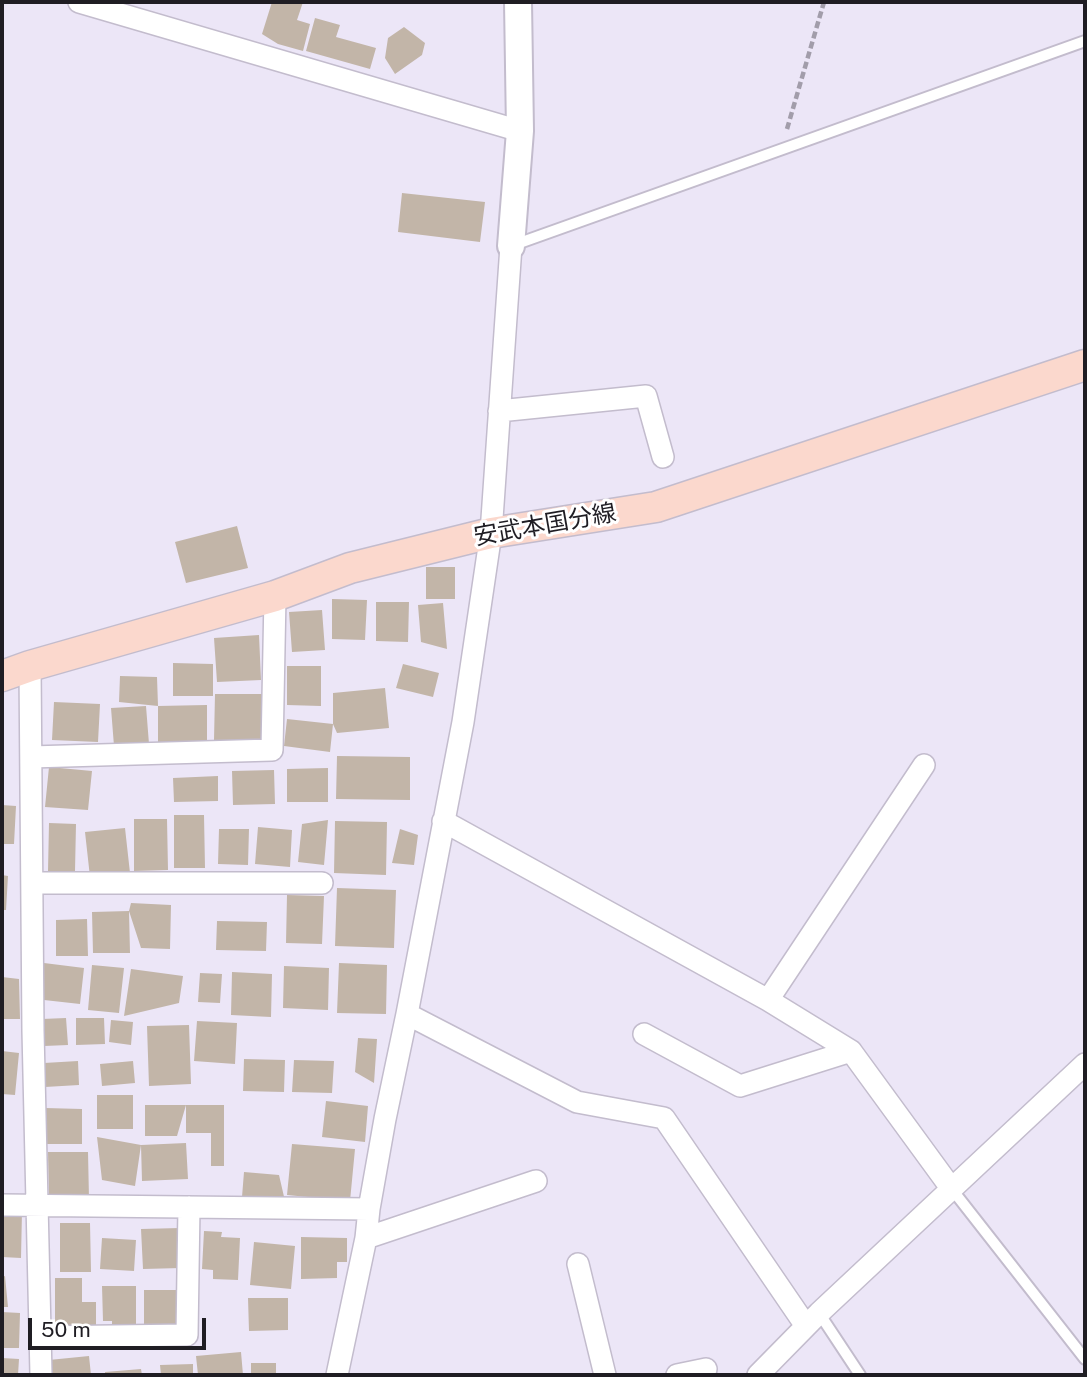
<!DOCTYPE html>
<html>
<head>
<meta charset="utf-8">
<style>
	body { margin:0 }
	#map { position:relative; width:1087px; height:1377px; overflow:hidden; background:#ece6f7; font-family:"Public Sans",sans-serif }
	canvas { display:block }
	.frame { position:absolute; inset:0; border:4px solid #1f1d23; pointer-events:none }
	.scale { position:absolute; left:28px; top:1318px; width:178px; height:32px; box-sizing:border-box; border:4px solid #1f1d23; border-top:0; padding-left:9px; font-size:21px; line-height:24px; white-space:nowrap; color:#1f1d23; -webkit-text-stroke:5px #fff; paint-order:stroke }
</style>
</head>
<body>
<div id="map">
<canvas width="1087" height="1377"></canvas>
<div class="frame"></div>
<div class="scale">50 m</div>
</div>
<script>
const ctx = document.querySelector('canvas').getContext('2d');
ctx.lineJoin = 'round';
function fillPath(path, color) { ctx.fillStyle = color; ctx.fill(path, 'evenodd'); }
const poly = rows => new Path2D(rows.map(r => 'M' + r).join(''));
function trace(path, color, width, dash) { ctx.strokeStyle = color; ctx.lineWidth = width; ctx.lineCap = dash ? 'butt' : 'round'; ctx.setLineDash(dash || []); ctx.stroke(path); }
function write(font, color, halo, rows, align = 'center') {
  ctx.font = font + ' "Public Sans","Noto Sans JP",sans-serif'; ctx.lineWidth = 6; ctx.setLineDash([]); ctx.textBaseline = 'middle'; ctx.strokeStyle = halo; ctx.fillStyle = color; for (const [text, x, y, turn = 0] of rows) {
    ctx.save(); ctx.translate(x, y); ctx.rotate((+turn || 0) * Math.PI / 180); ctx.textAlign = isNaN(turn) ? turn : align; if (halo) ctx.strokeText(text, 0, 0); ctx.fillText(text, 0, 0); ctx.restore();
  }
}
fillPath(poly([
	[272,2,303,2,297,20,310,24,303,51,278,44,262,34],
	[315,18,340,25,336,37,376,48,370,69,306,51],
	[404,27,425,43,422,55,395,74,385,58,388,38],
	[402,193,485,202,480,242,398,232],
	[237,526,248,568,186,583,175,542],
	[426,567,455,567,455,599,426,599],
	[332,599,367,600,365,640,332,639],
	[376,602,409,602,408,642,376,641],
	[443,603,447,649,421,642,418,605],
	[322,610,325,650,292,652,289,612],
	[259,635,261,680,217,682,214,638],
	[173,663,213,664,213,696,173,696],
	[403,664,439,673,433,697,396,688],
	[287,666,321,666,321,706,287,705],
	[120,676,157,677,158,706,119,702],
	[385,688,389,728,337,733,333,724,333,693],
	[215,694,262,694,261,741,214,740],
	[54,702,100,704,98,742,52,740],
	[207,705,207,744,158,745,158,706],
	[146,706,149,744,114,746,111,708],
	[287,719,333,724,330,752,284,746],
	[337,756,410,757,410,800,336,799],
	[49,767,92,771,88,810,45,807],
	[328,768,328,802,287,802,287,769],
	[274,770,275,804,233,805,232,771],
	[218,776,218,801,174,802,173,778],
	[2,805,16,806,14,844,2,844],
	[174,815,204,815,205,868,174,868],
	[134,819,167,819,168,870,134,871],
	[328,820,324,865,298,862,302,824],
	[335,821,387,822,386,875,334,873],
	[49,823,76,824,75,871,48,871],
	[258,827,292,830,290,867,255,864],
	[125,828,130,873,90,877,85,832],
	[219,829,249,829,248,865,218,864],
	[400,829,418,835,414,865,392,863],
	[2,875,8,876,6,910,2,910],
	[337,888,396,890,394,948,335,946],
	[287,895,324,896,322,944,286,943],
	[131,903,171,905,170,949,141,948,129,911,130,953,93,953,92,912,129,911],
	[87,919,88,956,56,956,56,920],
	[217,921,267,922,266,951,216,950],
	[36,962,84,968,80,1004,44,1000],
	[339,963,387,965,386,1014,337,1013],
	[92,965,124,968,119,1013,88,1010],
	[284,966,329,968,328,1010,283,1008],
	[131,969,183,976,179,1003,124,1016],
	[232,972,272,974,271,1017,231,1015],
	[200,973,222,974,220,1003,198,1002],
	[2,977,19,979,20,1019,2,1019],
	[66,1018,68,1045,44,1046,42,1019],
	[76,1018,104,1018,105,1044,76,1045],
	[111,1020,133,1022,131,1045,109,1042],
	[197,1021,237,1023,235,1064,194,1061],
	[189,1025,191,1084,149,1086,147,1026],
	[358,1038,377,1039,374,1083,355,1072],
	[2,1051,19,1053,15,1095,2,1094],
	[244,1059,285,1060,284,1092,243,1091],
	[294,1060,334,1061,332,1093,292,1092],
	[78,1061,79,1085,45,1087,44,1063],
	[133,1061,135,1083,102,1086,100,1064],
	[97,1095,133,1095,133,1129,97,1129],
	[326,1101,368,1106,365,1142,322,1137],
	[145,1105,224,1105,224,1166,211,1166,211,1133,186,1133,186,1105,177,1136,145,1136],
	[45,1108,82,1109,82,1144,45,1144],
	[97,1137,141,1145,186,1143,188,1179,142,1181,141,1145,135,1186,102,1180],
	[292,1144,355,1149,350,1201,287,1195],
	[48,1152,88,1152,89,1199,49,1199],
	[244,1172,279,1175,285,1201,242,1197],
	[2,1211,22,1211,21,1258,2,1257],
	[60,1223,90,1223,91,1272,60,1272],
	[180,1228,181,1268,143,1269,141,1229],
	[204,1231,222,1232,221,1237,240,1238,238,1280,213,1279,213,1270,202,1269],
	[301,1237,347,1238,347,1262,337,1262,337,1278,301,1279],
	[102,1238,136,1240,134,1271,100,1269],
	[254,1242,295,1246,291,1289,250,1285],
	[5,1276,8,1307,2,1307,2,1277],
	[55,1278,82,1278,82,1302,96,1302,96,1331,55,1332],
	[102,1286,136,1286,136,1328,112,1328,112,1321,103,1321],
	[144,1290,179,1290,179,1328,144,1328],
	[248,1298,288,1298,288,1330,249,1331],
	[2,1312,20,1313,19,1348,2,1348],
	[241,1352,243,1375,198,1375,196,1356],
	[89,1356,91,1375,51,1375,49,1360],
	[2,1358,19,1359,18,1375,2,1375],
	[251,1363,276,1363,276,1375,251,1375],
	[193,1364,193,1375,161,1375,160,1365],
	[141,1369,142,1375,105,1375,105,1372]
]), '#c2b5a8');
const service = poly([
	[511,246,1085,41],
	[951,1188,1085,1359],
	[819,1313,860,1375]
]);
const minor = poly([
	[79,2,520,131],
	[499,411,646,396,663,457],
	[30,666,33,1031,41,1375],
	[31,757,272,750,275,596],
	[443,821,768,1000,851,1051,951,1188],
	[32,883,322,883],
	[768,1000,924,765],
	[407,1014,577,1102,664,1118,806,1326],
	[644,1034,740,1086,851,1051],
	[2,1205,369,1209],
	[366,1238,536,1181],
	[578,1264,605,1375],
	[40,1337,187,1335,189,1207],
	[337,1375,366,1238,369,1209,385,1119,407,1014,463,722,491,533,511,246],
	[677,1375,706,1369],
	[758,1375,819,1313,1085,1064]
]);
const tertiary = poly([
	[511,246,520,131,518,2]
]);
const secondary = poly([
	[2,676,30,666,275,596,350,568,491,533,656,507,1085,365]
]);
trace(service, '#c3bccd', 14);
trace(minor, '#c3bccd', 24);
trace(tertiary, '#c3bccd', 30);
trace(secondary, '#c3bccd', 33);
trace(poly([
	[787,129,824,2]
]), '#a29daa', 4.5, [7, 3.5]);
trace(service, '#fff', 10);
trace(minor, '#fff', 21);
trace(tertiary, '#fff', 26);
trace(secondary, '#fbd8cd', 30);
write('24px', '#1f1d23', '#fff', [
	["安武本国分線",545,525,-10]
]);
</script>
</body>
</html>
